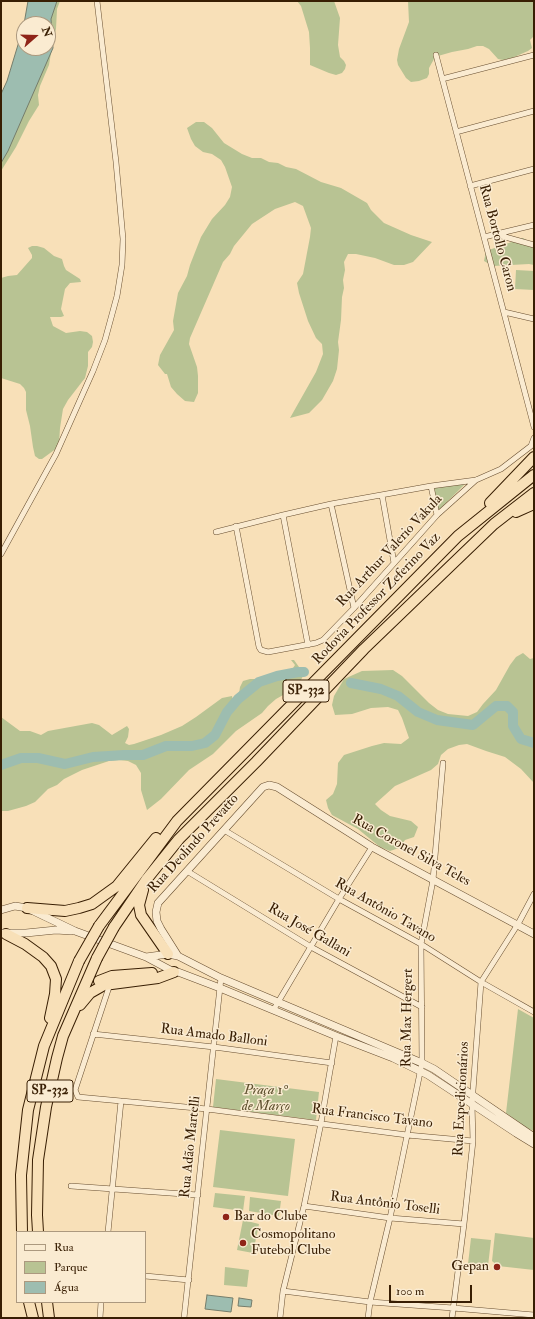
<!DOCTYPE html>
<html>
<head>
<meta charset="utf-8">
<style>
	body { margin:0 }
	#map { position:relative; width:535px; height:1319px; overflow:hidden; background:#f8e0b8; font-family:"IM FELL Double Pica",serif }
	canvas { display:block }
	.frame { position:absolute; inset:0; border:2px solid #381e03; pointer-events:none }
	.legend { position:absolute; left:16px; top:1231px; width:130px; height:72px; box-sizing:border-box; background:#faebd1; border:1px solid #ac997f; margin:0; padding:5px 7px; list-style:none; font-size:12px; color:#381e03 }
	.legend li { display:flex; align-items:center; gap:8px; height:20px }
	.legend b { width:20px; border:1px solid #ac997f }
	.north { position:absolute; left:16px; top:16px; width:40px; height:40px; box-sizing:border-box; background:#faebd1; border:1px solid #ac997f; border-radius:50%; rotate:70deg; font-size:11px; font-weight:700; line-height:16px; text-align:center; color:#381e03 }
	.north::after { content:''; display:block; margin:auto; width:14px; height:18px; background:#8f2418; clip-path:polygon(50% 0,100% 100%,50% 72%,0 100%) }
	.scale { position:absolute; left:389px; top:1285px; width:83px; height:18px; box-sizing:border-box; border:2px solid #381e03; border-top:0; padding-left:5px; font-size:12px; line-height:14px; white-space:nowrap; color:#381e03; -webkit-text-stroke:3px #faebd1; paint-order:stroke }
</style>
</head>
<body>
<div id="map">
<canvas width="535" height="1319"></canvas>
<div class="frame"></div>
<ul class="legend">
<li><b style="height:5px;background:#faebd1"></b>Rua</li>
<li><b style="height:11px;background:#b8c393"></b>Parque</li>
<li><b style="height:11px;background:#9dbdb0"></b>Água</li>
</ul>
<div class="north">N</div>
<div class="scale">100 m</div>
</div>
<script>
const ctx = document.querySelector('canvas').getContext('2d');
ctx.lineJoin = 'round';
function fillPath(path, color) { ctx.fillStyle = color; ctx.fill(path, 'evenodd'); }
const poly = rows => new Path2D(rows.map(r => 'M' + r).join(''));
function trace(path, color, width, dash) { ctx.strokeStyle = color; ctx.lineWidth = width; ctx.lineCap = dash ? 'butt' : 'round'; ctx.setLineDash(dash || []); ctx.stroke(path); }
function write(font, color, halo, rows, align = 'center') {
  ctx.font = font + ' "IM FELL Double Pica",serif'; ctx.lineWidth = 3; ctx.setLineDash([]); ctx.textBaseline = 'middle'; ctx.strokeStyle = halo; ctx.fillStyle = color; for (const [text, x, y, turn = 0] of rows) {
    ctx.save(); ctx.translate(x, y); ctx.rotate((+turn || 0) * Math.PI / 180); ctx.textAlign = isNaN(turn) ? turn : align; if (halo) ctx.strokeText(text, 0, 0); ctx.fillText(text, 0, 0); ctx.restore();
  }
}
fillPath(poly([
	[42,1,60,1,57,9,56,29,53,41,49,65,40,86,38,95,39,105,29,121,16,147,1,171,1,136,48,48,48,24],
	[297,1,334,1,340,18,338,45,340,57,344,61,346,65,345,69,342,73,336,75,329,73,310,65,310,48,309,32,301,6],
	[408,1,534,1,534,36,530,40,532,48,528,51,512,58,503,60,498,59,489,49,483,46,477,46,468,49,452,52,438,56,434,59,429,68,429,74,427,78,419,81,411,82,406,78,398,65,397,60,399,49,409,22],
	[196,122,204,122,212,128,224,143,242,154,252,158,261,158,269,162,278,163,286,167,296,169,321,182,341,188,367,203,371,210,384,223,411,235,432,242,413,262,404,265,394,265,375,258,356,254,348,254,344,262,345,270,343,280,344,288,342,297,341,320,338,342,339,350,337,369,333,381,322,400,309,413,290,418,316,372,323,354,322,344,316,338,308,321,299,293,297,283,303,274,310,237,311,228,303,206,295,202,275,209,252,224,234,246,230,254,223,262,190,338,189,344,197,367,198,376,198,393,194,402,185,401,177,394,171,387,167,374,165,374,158,365,160,355,174,330,173,321,178,293,187,276,190,265,201,237,212,219,225,205,230,197,232,187,225,167,221,160,212,154,203,152,195,146,191,139,187,128],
	[523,238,534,245,534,265,529,264,493,266,484,261,486,251],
	[32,246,37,246,44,248,54,256,62,259,64,266,66,270,80,279,81,282,70,283,65,289,61,309,64,316,61,317,50,317,53,326,66,333,80,331,87,332,92,336,93,342,92,347,88,352,88,366,85,378,68,400,63,409,60,428,59,444,57,448,42,459,39,459,35,456,33,447,30,426,26,410,26,392,24,388,20,384,1,378,1,278,8,276,17,275,32,258,32,255,28,248],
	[516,270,534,271,534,290,515,289],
	[466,483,438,511,433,488],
	[523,653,530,659,534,658,534,783,521,769,505,757,486,751,467,744,459,745,448,749,441,755,438,764,431,770,395,786,375,804,381,810,390,816,411,821,418,827,414,837,405,840,399,848,390,851,380,847,358,829,332,815,328,808,326,800,333,794,337,784,338,763,344,755,372,746,384,743,401,744,409,738,402,718,398,710,388,707,371,708,352,714,335,715,332,705,334,696,344,679,362,671,393,670,402,676,429,703,438,710,448,714,468,716,477,712,483,704,496,690,510,665,516,657],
	[291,660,294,660,299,667,303,676,299,684,292,690,276,699,268,706,262,713,236,731,213,754,189,770,161,799,147,810,141,790,141,773,136,765,128,761,119,760,109,761,82,770,64,779,57,785,48,789,35,802,26,806,8,811,1,811,1,717,20,731,30,731,41,735,48,731,92,723,99,725,112,735,127,726,129,729,128,737,125,743,129,745,134,744,161,735,182,726,196,717,222,698,232,696,233,703,236,705,238,700,240,687,243,681,250,679,265,679,293,668,295,665],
	[518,1009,534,1018,534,1131,527,1128,506,1113],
	[216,1079,319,1092,316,1120,213,1107],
	[220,1130,295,1139,288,1196,213,1187],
	[215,1193,245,1196,243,1211,213,1207],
	[250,1197,281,1201,279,1216,249,1211],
	[243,1220,259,1224,253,1253,237,1250],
	[495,1233,534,1238,534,1270,498,1266,492,1261],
	[471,1238,491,1240,488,1266,468,1264],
	[225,1267,249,1270,247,1287,224,1285]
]), '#b8c393');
const water = poly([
	[28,1,57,1,51,19,53,48,8,151,1,163,1,94,7,81,24,25,24,48,48,48,48,24,24,24,28,1],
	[207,1295,233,1298,231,1312,205,1309,207,1295],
	[239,1298,252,1300,251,1307,238,1306,239,1298]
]);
fillPath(water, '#9dbdb0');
trace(water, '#757d6b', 1);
trace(poly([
	[351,683,381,689,398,696,418,712,437,720,473,725,496,706,507,706,513,712,513,726,521,739,534,743],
	[1,765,21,758,38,758,65,764,93,757,124,755,143,755,166,746,192,746,205,743,215,735,227,712,238,699,259,682,277,676,298,672,304,672]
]), '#9dbdb0', 10);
const minor = poly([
	[436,55,534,427],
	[442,79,534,55],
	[456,132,534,111],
	[470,186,534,169],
	[498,235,534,245],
	[484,237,534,225],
	[504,312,534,319],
	[431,486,437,515],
	[382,495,394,563],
	[331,504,354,608],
	[283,515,308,645],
	[236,526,259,647,261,650,268,652,316,643,323,640,354,608,437,515,476,480],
	[216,532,283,515,331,504,431,486,476,480,501,469,531,446,534,438],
	[1,554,56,454,93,371,105,340,117,296,122,265,123,239,116,162,97,1],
	[224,830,339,899,421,944,481,982,534,1012],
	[187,871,311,947,422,1007],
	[110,984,75,1090,78,1097,207,1109,407,1135,473,1141],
	[274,1009,339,899,372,847],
	[93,1034,214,1047,332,1063],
	[71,1186,198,1195],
	[304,1206,390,1218,464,1224],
	[108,1232,121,1101],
	[145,1276,189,1280],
	[283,1291,370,1302,453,1308,534,1315],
	[100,1318,101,1302],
	[184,1318,221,978],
	[280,1318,283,1291,304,1206,321,1123,336,1036],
	[368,1318,370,1302,390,1218,422,1063,421,944,433,880,443,763],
	[452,1318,464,1224,473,1141,472,1104,481,982,518,924,534,894]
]);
const tertiary = poly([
	[1,910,15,906,27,908,75,931,146,957,174,972,178,972,220,988,336,1036,393,1058,428,1075,516,1133,534,1144],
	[1,933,26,933,56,930,71,931],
	[178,956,161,929,157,921,156,912,158,903,263,787,269,785,277,787,372,847,534,934],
	[146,957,168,954,178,956,221,978,422,1063,434,1069,534,1137]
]);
const motorway = poly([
	[490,503,534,457],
	[516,512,534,504],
	[143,890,139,905,141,915,168,954],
	[27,908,65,911,79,908,92,904,117,886,156,838],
	[99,926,177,821,458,536,534,475],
	[114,927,146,880,179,839,256,762,364,649,494,524,534,493],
	[6,934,25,944,43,957,51,966,56,979,55,994,50,1018],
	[99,981,112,976,152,973],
	[80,1005,90,993,104,985,158,978,174,972],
	[22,1232,21,1175,28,1110,44,1046,79,961],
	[38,1232,37,1215,38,1160,46,1107,57,1058,63,1036,97,958],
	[29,1302,33,1318],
	[47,1302,49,1318]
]);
trace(minor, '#684e30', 6);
trace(tertiary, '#684e30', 8);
trace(motorway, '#381e03', 12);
trace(minor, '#faebd1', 5);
trace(tertiary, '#faebd1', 7);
trace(motorway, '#f8e0b8', 10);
const motorwayBridge = poly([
	[97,958,114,927],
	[79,961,99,926]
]);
trace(motorwayBridge, '#381e03', 12, []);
trace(motorwayBridge, '#f8e0b8', 10);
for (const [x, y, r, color] of [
	[226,1217,4,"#8f2418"],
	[243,1243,4,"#8f2418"],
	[497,1267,4,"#8f2418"]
]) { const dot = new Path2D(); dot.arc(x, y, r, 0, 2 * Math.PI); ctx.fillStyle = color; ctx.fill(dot); trace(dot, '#faebd1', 1.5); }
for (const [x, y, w] of [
	[306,691,46],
	[50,1091,46]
]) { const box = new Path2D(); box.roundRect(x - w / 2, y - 11, w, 22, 3); ctx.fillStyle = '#faebd1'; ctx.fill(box); trace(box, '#381e03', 1); }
write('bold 13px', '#381e03', null, [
	["SP-332",306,691],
	["SP-332",50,1091]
]);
write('14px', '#381e03', '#faebd1', [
	["Rua Bortollo Caron",497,238,75],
	["Rua Arthur Valerio Vakula",390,551,-47],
	["Rodovia Professor Zeferino Vaz",377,599,-46],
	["Rua Deolindo Prevatto",194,844,-48],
	["Rua Coronel Silva Teles",411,851,29],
	["Rua Antônio Tavano",385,911,30],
	["Rua José Gallani",309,931,30],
	["Rua Max Hergert",408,1018,-89],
	["Rua Amado Balloni",214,1036,7],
	["Rua Expedicionários",462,1099,-87],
	["Rua Francisco Tavano",372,1117,7],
	["Rua Adão Martelli",191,1147,-84],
	["Rua Antônio Toselli",385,1204,7]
]);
write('italic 14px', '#5e502e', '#faebd1', [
	["Praça 1º",266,1091],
	["de Março",266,1107]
]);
write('14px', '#381e03', '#faebd1', [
	["Bar do Clube",234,1217],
	["Cosmopolitano",251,1235],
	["Futebol Clube",251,1251],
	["Gepan",489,1267,"right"]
], 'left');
</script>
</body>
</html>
